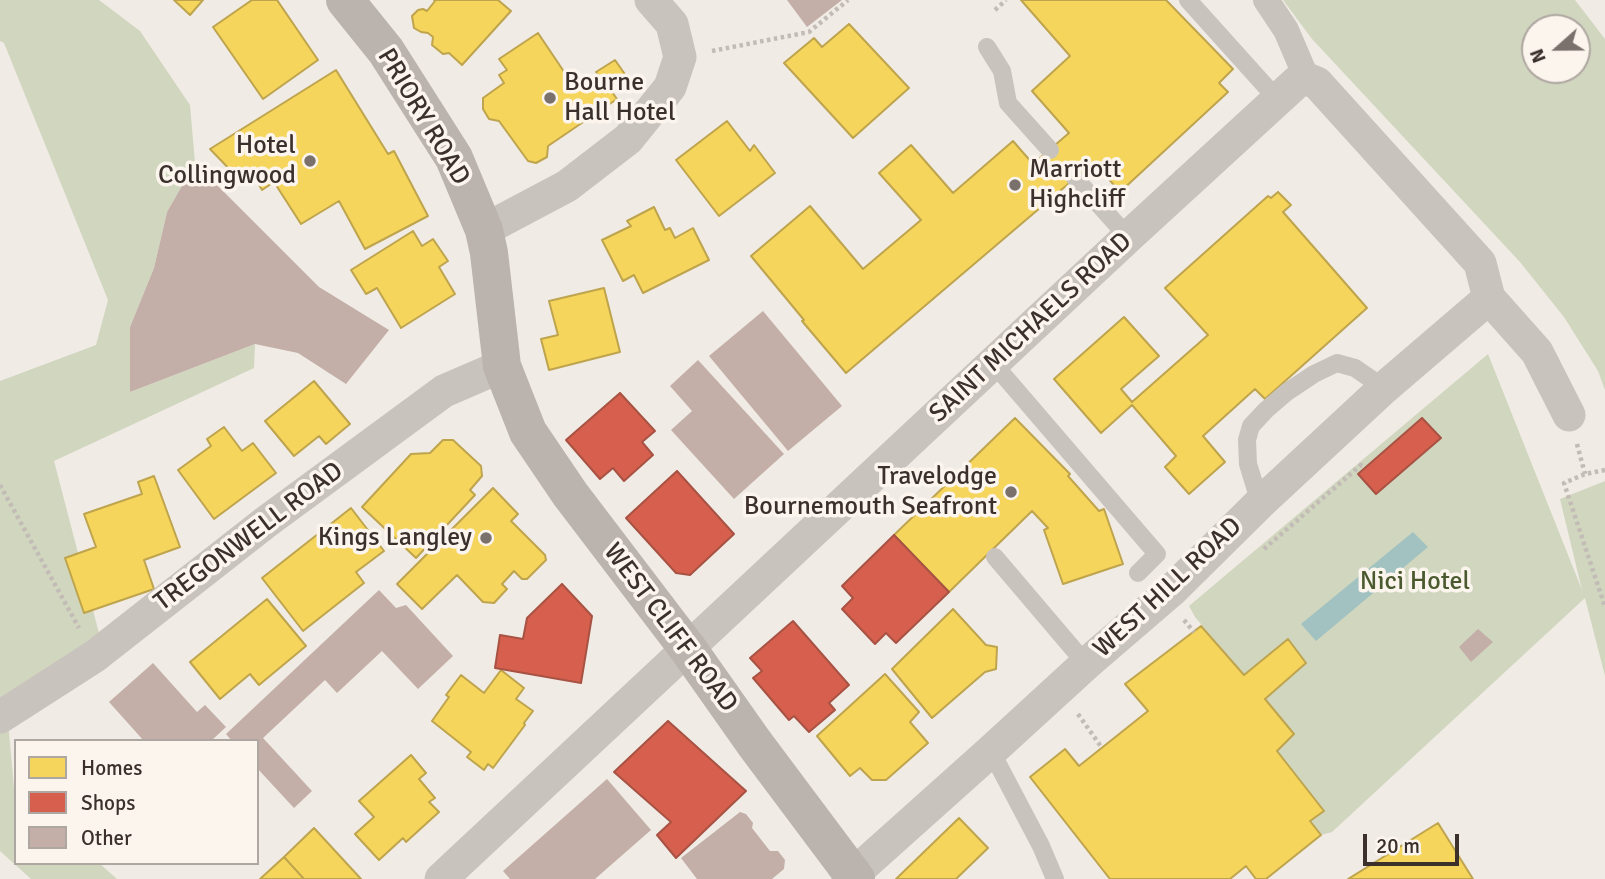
<!DOCTYPE html>
<html>
<head>
<meta charset="utf-8">
<style>
	body { margin:0 }
	#map { position:relative; width:1605px; height:879px; overflow:hidden; background:#f0ebe5; font-family:Signika,sans-serif }
	canvas { display:block }
	.legend { position:absolute; left:14px; top:739px; width:245px; height:126px; box-sizing:border-box; background:#fbf5ee; border:2px solid #aea6a0; margin:0; padding:9px 12px; list-style:none; font-size:21px; color:#3b302b }
	.legend li { display:flex; align-items:center; gap:14px; height:35px }
	.legend b { width:35px; border:2px solid #aea6a0 }
	.north { position:absolute; left:1521px; top:14px; width:70px; height:70px; box-sizing:border-box; background:#fbf5ee; border:2px solid #aea6a0; border-radius:50%; rotate:249deg; font-size:19px; font-weight:700; line-height:28px; text-align:center; color:#3b302b }
	.north::after { content:''; display:block; margin:auto; width:24px; height:32px; background:#7a716c; clip-path:polygon(50% 0,100% 100%,50% 72%,0 100%) }
	.scale { position:absolute; left:1363px; top:834px; width:96px; height:32px; box-sizing:border-box; border:4px solid #3b302b; border-top:0; padding-left:9px; font-size:21px; line-height:24px; white-space:nowrap; color:#3b302b; -webkit-text-stroke:5px #fbf5ee; paint-order:stroke }
</style>
</head>
<body>
<div id="map">
<canvas width="1605" height="879"></canvas>
<ul class="legend">
<li><b style="height:19px;background:#f6d55c"></b>Homes</li>
<li><b style="height:19px;background:#d6604d"></b>Shops</li>
<li><b style="height:19px;background:#c3afa7"></b>Other</li>
</ul>
<div class="north">N</div>
<div class="scale">20 m</div>
</div>
<script>
const ctx = document.querySelector('canvas').getContext('2d');
ctx.lineJoin = 'round';
function fillPath(path, color) { ctx.fillStyle = color; ctx.fill(path, 'evenodd'); }
const poly = rows => new Path2D(rows.map(r => 'M' + r).join(''));
function trace(path, color, width, dash) { ctx.strokeStyle = color; ctx.lineWidth = width; ctx.lineCap = dash ? 'butt' : 'round'; ctx.setLineDash(dash || []); ctx.stroke(path); }
function write(font, color, halo, rows, align = 'center') {
  ctx.font = font + ' Signika,sans-serif'; ctx.lineWidth = 7; ctx.setLineDash([]); ctx.textBaseline = 'middle'; ctx.strokeStyle = halo; ctx.fillStyle = color; for (const [text, x, y, turn = 0] of rows) {
    ctx.save(); ctx.translate(x, y); ctx.rotate((+turn || 0) * Math.PI / 180); ctx.textAlign = isNaN(turn) ? turn : align; if (halo) ctx.strokeText(text, 0, 0); ctx.fillText(text, 0, 0); ctx.restore();
  }
}
fillPath(poly([
	[0,0,99,0,140,31,190,105,195,163,167,212,154,268,130,327,130,392,255,344,254,368,54,461,100,637,6,699,14,788,16,790,16,863,99,863,117,879,31,879,0,851,0,381,96,345,108,300,4,43,0,41],
	[1283,0,1575,0,1605,39,1605,390,1598,371,1564,317,1520,262,1312,39],
	[1535,28,1577,28,1577,70,1535,70],
	[1488,354,1582,590,1560,499,1605,481,1605,676,1585,598,1332,832,1321,835,1310,821,1323,811,1277,751,1294,734,1265,699,1306,662,1287,640,1244,675,1195,617,1189,606]
]), '#d1d6bf');
fillPath(poly([
	[1413,532,1428,547,1316,641,1301,624]
]), '#a1c2c1');
const homes = poly([
	[174,0,203,0,190,15,174,0],
	[252,0,277,0,318,60,263,99,213,27,252,0],
	[434,0,498,0,511,11,462,65,449,53,443,54,432,45,433,37,428,33,421,32,414,28,412,16,418,10,423,9,427,11,435,1,434,0],
	[1021,0,1166,0,1233,69,1219,83,1228,92,1120,192,1094,162,846,373,802,321,804,320,751,256,810,206,863,269,921,220,879,173,911,145,953,193,1013,141,1033,164,1069,133,1032,91,1070,56,1021,0],
	[849,24,909,88,853,138,784,63,814,38,822,47,849,24],
	[538,33,577,91,599,76,596,72,615,60,629,80,612,92,617,99,548,146,547,157,536,163,528,161,499,121,489,119,483,109,483,98,504,83,499,75,507,70,499,59,538,33],
	[336,70,388,154,394,151,428,216,365,249,339,201,301,224,274,182,262,190,249,168,237,177,210,149,336,70],
	[727,121,750,151,754,145,775,173,719,216,676,160,727,121],
	[1278,192,1291,205,1283,212,1367,308,1265,399,1255,389,1203,436,1225,462,1189,494,1165,467,1176,456,1132,405,1101,433,1054,379,1124,317,1159,356,1121,389,1132,402,1208,335,1165,288,1268,196,1271,198,1278,192],
	[654,207,665,230,670,228,675,238,693,228,709,260,643,293,634,275,623,281,602,240,631,226,627,221,654,207],
	[413,231,422,246,433,239,448,261,439,267,455,294,401,328,377,288,366,294,351,270,413,231],
	[604,288,620,352,549,370,541,339,558,335,549,301,604,288],
	[314,381,350,424,326,444,319,436,294,456,265,421,314,381],
	[1015,418,1070,474,1068,476,1099,511,1104,509,1123,564,1063,584,1044,530,1048,528,1032,511,949,592,894,535,1015,418],
	[224,427,242,451,253,443,276,473,214,519,178,470,211,446,207,439,224,427],
	[443,440,453,440,481,466,482,476,470,490,475,495,416,558,362,507,411,454,430,453,443,440],
	[154,476,180,547,144,560,154,589,84,613,65,558,96,547,84,514,142,494,138,482,154,476],
	[493,488,518,514,511,521,545,555,546,560,527,579,522,579,514,571,502,584,507,589,494,603,483,602,457,575,422,609,397,584,493,488],
	[351,508,384,551,356,572,364,583,303,631,262,578,351,508],
	[267,599,306,646,259,685,250,674,220,699,190,662,267,599],
	[953,609,986,645,997,647,996,669,985,672,932,718,892,669,953,609],
	[1201,626,1244,675,1288,639,1306,663,1265,699,1294,734,1277,751,1324,811,1310,821,1321,835,1266,879,1256,879,1246,866,1230,879,1110,879,1030,777,1065,749,1079,766,1148,711,1125,684,1201,626],
	[501,670,524,688,516,699,533,711,524,723,525,725,493,768,488,764,484,770,467,757,471,752,432,721,449,697,446,695,461,675,484,693,501,670],
	[885,674,919,712,910,722,928,743,886,780,872,780,860,768,850,776,817,736,885,674],
	[411,755,426,773,419,779,435,798,429,802,439,812,406,842,403,838,379,860,355,834,374,817,359,801,411,755],
	[959,818,988,848,956,879,896,879,959,818],
	[1438,823,1473,879,1348,879,1438,823],
	[314,828,361,879,304,879,284,857,314,828],
	[284,857,304,879,260,879,284,857]
]);
fillPath(homes, '#f6d55c');
trace(homes, '#bea44d', 2);
const shops = poly([
	[620,393,655,431,642,442,653,455,624,481,613,468,600,479,566,440,620,393],
	[1422,418,1441,438,1376,494,1358,474,1422,418],
	[677,471,734,534,690,575,676,573,626,518,677,471],
	[894,535,949,592,896,643,886,633,875,644,842,609,853,598,842,586,894,535],
	[562,584,592,616,581,683,495,668,500,635,523,639,527,618,562,584],
	[793,621,849,685,829,703,835,710,809,732,794,716,789,720,753,678,762,671,750,658,793,621],
	[668,721,746,791,676,858,657,835,671,822,614,772,668,721]
]);
fillPath(shops, '#d6604d');
trace(shops, '#a85243', 2);
fillPath(poly([
	[787,0,842,0,807,27],
	[195,163,319,287,389,330,346,384,298,353,255,344,130,392,130,327,154,268,167,212],
	[763,311,842,406,788,451,709,356],
	[698,360,784,454,734,499,671,430,692,411,670,386],
	[379,590,396,608,406,605,453,656,418,689,382,651,337,693,325,680,263,738,312,791,294,808,257,768,257,741,232,741,226,734],
	[1478,629,1493,642,1471,662,1459,647],
	[153,663,197,712,205,705,226,727,211,741,144,741,109,702],
	[607,779,651,830,595,879,510,879,503,871],
	[740,812,746,814,753,823,752,828,770,851,778,851,785,860,784,869,772,879,697,879,681,858]
]), '#c3afa7');
trace(poly([
	[995,10,1006,0],
	[712,51,809,32,848,0],
	[1577,444,1585,474],
	[1605,470,1585,474,1564,483,1605,607],
	[0,485,79,628],
	[1264,549,1361,465,1364,468],
	[1184,620,1194,632],
	[1078,714,1102,748]
]), '#c2bbb6', 4.5, [3.5, 3.5]);
trace(poly([
	[1188,0,1278,100],
	[987,47,1002,71,1008,103,1050,150],
	[1075,178,1128,237],
	[993,363,1157,554,1138,573],
	[1260,503,1248,464,1247,440,1251,426,1266,410,1287,392,1314,374,1337,363,1355,368,1384,388],
	[995,557,1086,664],
	[991,751,1041,846,1055,879]
]), '#c9c3be', 18);
trace(poly([
	[1266,0,1286,30,1307,79]
]), '#c9c3be', 26);
trace(poly([
	[484,230,567,186,628,139,670,87,680,57,672,24,651,0],
	[0,717,95,656,266,522,444,391,502,366],
	[441,879,1128,237,1298,81,1307,79,1317,83,1480,263,1489,298,1537,352,1569,415],
	[848,879,991,751,1086,664,1172,590,1260,503,1384,388,1489,298]
]), '#c9c3be', 33);
trace(poly([
	[345,0,386,51,454,158,484,230,489,253,502,366,528,432,570,494,688,649,755,744,856,879]
]), '#bab3ae', 38);
for (const [x, y, r, color] of [
	[550,98,7,"#7a716c"],
	[310,161,7,"#7a716c"],
	[1015,185,7,"#7a716c"],
	[1011,492,7,"#7a716c"],
	[486,538,7,"#7a716c"]
]) { const dot = new Path2D(); dot.arc(x, y, r, 0, 2 * Math.PI); ctx.fillStyle = color; ctx.fill(dot); trace(dot, '#fbf5ee', 2.5); }
write('26px', '#3b302b', '#fbf5ee', [
	["Bourne",564,83,"left"],
	["Hall Hotel",564,113,"left"],
	["Hotel",296,146],
	["Collingwood",296,176],
	["Marriott",1029,170,"left"],
	["Highcliff",1029,200,"left"],
	["Travelodge",997,477],
	["Bournemouth Seafront",997,507],
	["Kings Langley",472,538]
], 'right');
write('26px', '#3b302b', '#fbf5ee', [
	["PRIORY ROAD",423,117,59],
	["SAINT MICHAELS ROAD",1031,328,-43],
	["TREGONWELL ROAD",249,537,-37],
	["WEST HILL ROAD",1168,588,-43],
	["WEST CLIFF ROAD",670,628,53]
]);
write('26px', '#4a5a2e', '#fbf5ee', [
	["Nici Hotel",1415,582]
]);
</script>
</body>
</html>
